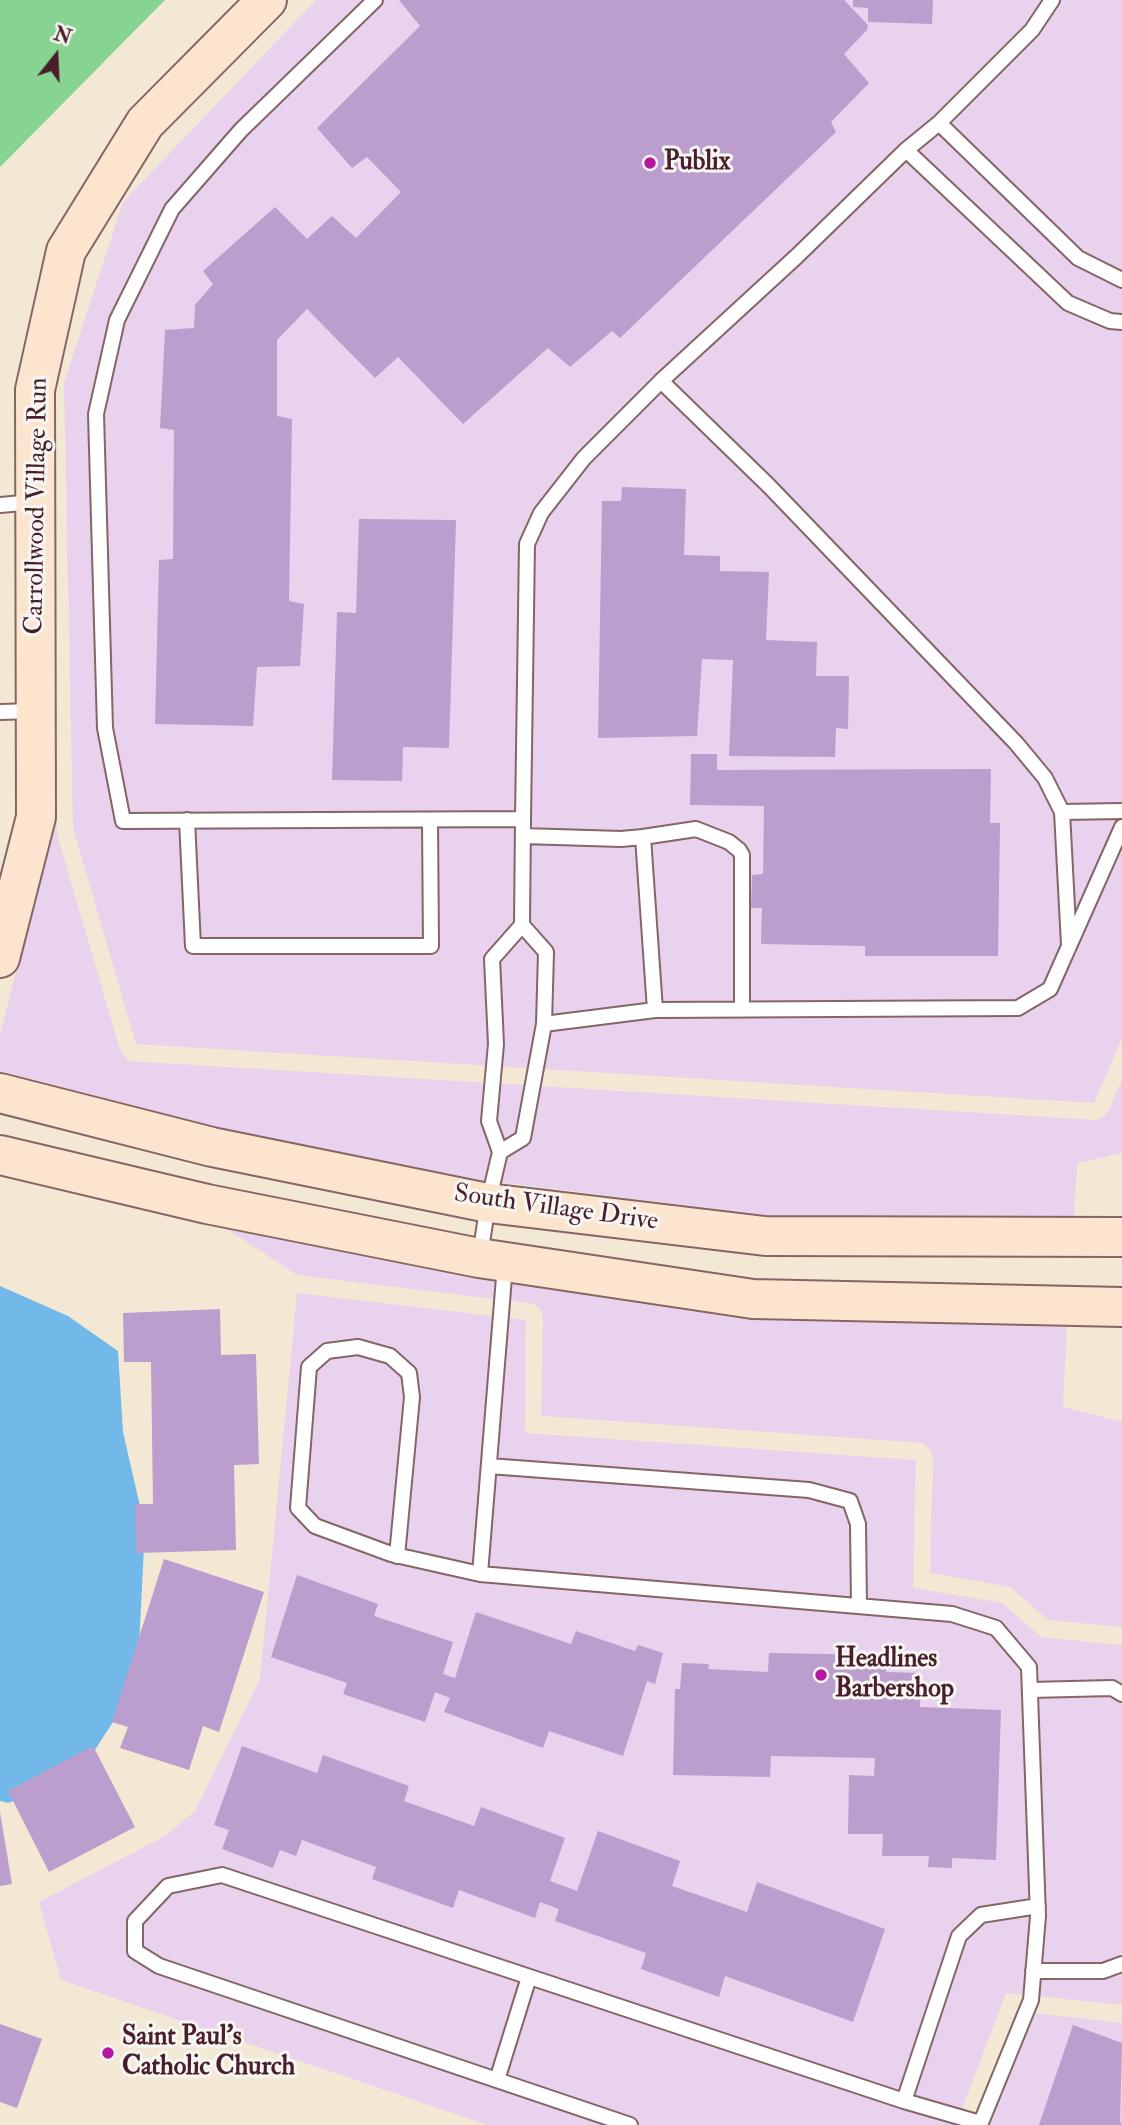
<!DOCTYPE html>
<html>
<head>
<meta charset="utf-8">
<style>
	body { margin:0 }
	#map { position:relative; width:1122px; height:2125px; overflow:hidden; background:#f3e8d4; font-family:"IM FELL Double Pica",serif }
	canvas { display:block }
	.north { position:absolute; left:21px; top:21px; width:70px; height:70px; -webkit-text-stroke:5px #f6f6f2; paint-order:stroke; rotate:18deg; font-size:19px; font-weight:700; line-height:28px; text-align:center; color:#4a1f2b }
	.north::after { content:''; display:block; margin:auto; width:24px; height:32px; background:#4a1f2b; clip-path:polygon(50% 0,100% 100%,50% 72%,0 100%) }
</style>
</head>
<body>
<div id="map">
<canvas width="1122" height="2125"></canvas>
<div class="north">N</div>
</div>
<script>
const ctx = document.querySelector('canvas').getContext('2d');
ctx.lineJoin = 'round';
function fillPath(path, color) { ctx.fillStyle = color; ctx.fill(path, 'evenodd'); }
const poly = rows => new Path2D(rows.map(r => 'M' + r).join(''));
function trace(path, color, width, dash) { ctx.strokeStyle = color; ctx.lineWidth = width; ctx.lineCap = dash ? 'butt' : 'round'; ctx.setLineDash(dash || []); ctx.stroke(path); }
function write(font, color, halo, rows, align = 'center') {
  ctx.font = font + ' "IM FELL Double Pica",serif'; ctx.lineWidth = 6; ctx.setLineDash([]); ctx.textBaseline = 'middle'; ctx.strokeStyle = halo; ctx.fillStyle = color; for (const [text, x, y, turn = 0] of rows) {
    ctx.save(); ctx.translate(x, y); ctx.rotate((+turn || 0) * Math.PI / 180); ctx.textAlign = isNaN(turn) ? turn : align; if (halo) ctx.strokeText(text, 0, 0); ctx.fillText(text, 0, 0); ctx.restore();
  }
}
fillPath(poly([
	[316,0,1122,0,1122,1038,1094,1103,136,1044,73,828,64,383,123,202],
	[54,721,57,834,120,1050,129,1061,1097,1120,1102,1118,1109,1110,1122,1079,1122,1153,1077,1163,1074,1216,767,1215,481,1180,217,1127,0,1071,0,1035,54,822],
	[227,1229,465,1277,749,1320,1067,1327,1063,1407,1122,1422,1122,1627,1048,1620,1010,1587,930,1573,933,1459,930,1450,923,1443,541,1416,543,1319,542,1313,535,1304,297,1275],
	[297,1293,526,1320,525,1433,916,1460,913,1588,1002,1603,1041,1637,1122,1645,1122,2005,1006,1993,956,2125,488,2125,61,1980,39,1902,165,1836,195,1811,260,1679],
	[1016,2011,1122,2023,1122,2125,973,2125]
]), '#e9d2ed');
fillPath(poly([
	[0,0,165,0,0,167]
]), '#87d492');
fillPath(poly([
	[0,1286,68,1316,118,1351,123,1432,145,1528,137,1685,78,1776,8,1803,0,1801]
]), '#72b9e9');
fillPath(poly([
	[399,0,844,0,868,25,867,30,844,54,869,83,831,122,836,132,620,338,612,331,570,367,548,348,463,424,398,357,375,378,307,309,277,340,277,416,292,419,289,601,304,604,300,666,257,667,253,726,155,724,159,560,173,559,174,430,160,428,165,330,194,328,195,305,213,284,203,271,275,207,307,239,332,216,356,238,401,192,367,157,352,168,317,128,420,26],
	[853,0,933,0,932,24,868,22,868,8,853,7],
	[622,487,686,489,684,555,720,556,720,571,769,572,766,640,817,642,816,676,849,676,848,729,836,728,835,757,729,756,733,660,702,659,697,736,598,738,602,501,621,501],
	[359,519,456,520,449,748,403,747,402,781,332,780,337,612,356,613],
	[691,754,717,754,717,770,991,769,990,823,1000,823,998,956,865,956,865,946,761,944,762,908,751,908,752,875,763,874,764,806,690,805],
	[220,1309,221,1355,256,1354,259,1464,234,1465,236,1550,136,1553,135,1504,153,1504,151,1362,124,1362,123,1313],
	[164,1559,264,1592,219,1732,203,1726,189,1770,120,1748,128,1727,112,1722],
	[297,1575,378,1604,374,1616,453,1642,443,1674,455,1678,476,1612,571,1644,576,1631,635,1651,638,1645,663,1653,655,1684,647,1681,623,1756,549,1731,543,1748,444,1712,450,1698,435,1692,425,1722,343,1694,347,1683,271,1657],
	[769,1653,887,1655,886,1672,921,1673,920,1707,1001,1710,996,1860,952,1858,952,1868,928,1867,929,1856,882,1856,883,1834,848,1834,849,1775,874,1776,875,1758,771,1756,770,1777,673,1775,675,1689,680,1689,682,1663,709,1664,708,1669,768,1672],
	[93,1746,135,1827,49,1872,8,1791],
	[242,1746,317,1773,323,1755,409,1786,404,1801,474,1826,481,1807,565,1838,550,1881,577,1891,598,1831,680,1861,672,1886,747,1912,757,1882,885,1929,853,2022,725,1976,719,1997,641,1969,646,1953,555,1921,559,1909,540,1902,535,1918,459,1890,453,1908,372,1879,376,1867,302,1840,296,1856,280,1850,273,1868,222,1849,229,1830,214,1825],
	[0,1812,12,1884,0,1886],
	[0,2024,42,2039,17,2108,0,2102],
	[1073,2025,1122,2043,1120,2121,1122,2125,1039,2125]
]), '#bb9ecd');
const lane = poly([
	[375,0,241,130,172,209,117,320,96,414,105,728,123,821,523,819,522,925,492,959,496,1044,489,1121,500,1152,488,1203,480,1256],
	[939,123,1078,258,1122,280],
	[906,150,1068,303,1110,321,1122,322],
	[661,381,769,486,1016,743,1045,778,1062,812,1069,945],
	[0,505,33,502],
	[0,712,34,711],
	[1062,812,1122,811],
	[523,819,527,544,541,513,584,458,661,381,797,256,906,150,939,123,1032,30,1052,0],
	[187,820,193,946,431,946,430,820],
	[523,836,621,839,643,837,655,1010,1018,1008,1050,989,1122,827],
	[643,837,696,829,729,842,739,850,742,855,742,1010],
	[544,1024,655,1010],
	[500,1152,523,1138,544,1024,546,952,522,925],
	[505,1265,480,1574,952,1614,996,1628,1029,1667,1038,1916,1031,2000,980,2125],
	[489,1466,809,1490,850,1501,858,1524,859,1606],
	[397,1556,412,1397,409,1373,390,1356,358,1347,327,1351,309,1367,298,1508,315,1526,391,1554,480,1574],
	[1030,1690,1112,1688,1122,1694],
	[1033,1971,1103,1971,1122,1964],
	[497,2080,529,1977],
	[904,2101,980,2123],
	[630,2125,159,1966,135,1951,135,1921,168,1886,222,1875,904,2101,959,1936,981,1915,1038,1906]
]);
const secondary = poly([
	[0,958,36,817,35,390,66,251,145,123,267,0],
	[0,1093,212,1147,488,1203,765,1236,1122,1237],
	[0,1155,207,1204,479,1258,753,1299,1122,1307]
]);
trace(lane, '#856566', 18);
trace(secondary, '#856566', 42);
trace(lane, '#fff', 14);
trace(secondary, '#fce5cf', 38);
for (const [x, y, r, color] of [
	[650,163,7,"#b5179e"],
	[821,1675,7,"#b5179e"],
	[108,2053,7,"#b5179e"]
]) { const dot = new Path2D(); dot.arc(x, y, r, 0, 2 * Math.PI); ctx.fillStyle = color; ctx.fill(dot); trace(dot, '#f6f6f2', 2.5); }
write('bold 26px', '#4a1f2b', '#f6f6f2', [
	["Publix",664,163],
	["Headlines",835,1660],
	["Barbershop",835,1690],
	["Saint Paul's",122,2038],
	["Catholic Church",122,2068]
], 'left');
write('26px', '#4a1f2b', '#f6f6f2', [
	["Carrollwood Village Run",38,506,-89],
	["South Village Drive",556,1209,8]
]);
</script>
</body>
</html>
